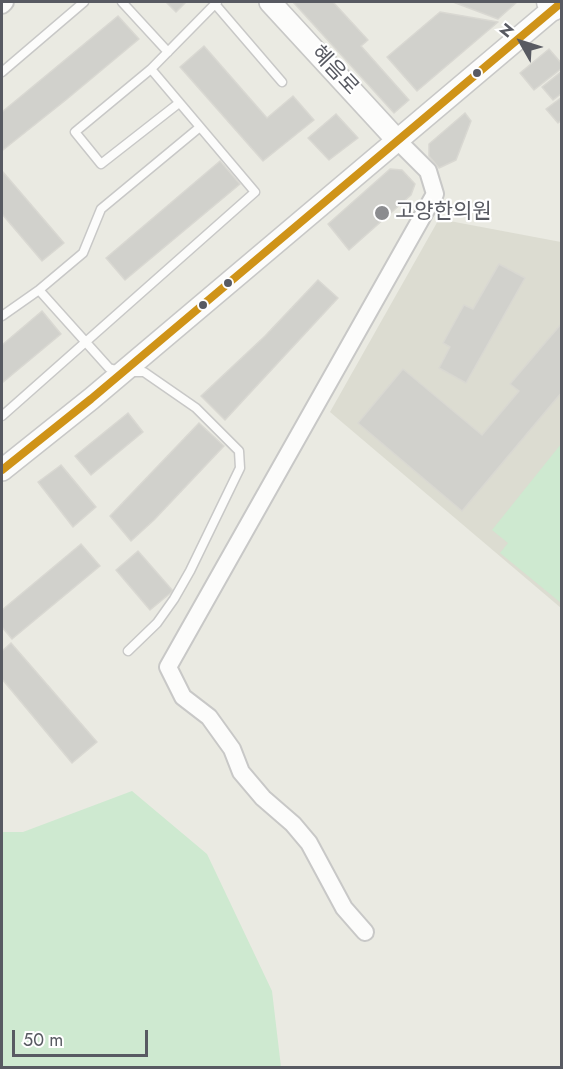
<!DOCTYPE html>
<html>
<head>
<meta charset="utf-8">
<style>
	body { margin:0 }
	#map { position:relative; width:563px; height:1069px; overflow:hidden; background:#eaeae2; font-family:Jost,sans-serif }
	canvas { display:block }
	.frame { position:absolute; inset:0; border:3px solid #585a62; pointer-events:none }
	.north { position:absolute; left:491px; top:12px; width:60px; height:60px; -webkit-text-stroke:4px #fff; paint-order:stroke; rotate:309deg; font-size:16px; font-weight:700; line-height:24px; text-align:center; color:#585a62 }
	.north::after { content:''; display:block; margin:auto; width:21px; height:27px; background:#585a62; clip-path:polygon(50% 0,100% 100%,50% 72%,0 100%) }
	.scale { position:absolute; left:12px; top:1030px; width:136px; height:27px; box-sizing:border-box; border:3px solid #585a62; border-top:0; padding-left:8px; font-size:18px; line-height:21px; white-space:nowrap; color:#585a62; -webkit-text-stroke:4px #fff; paint-order:stroke }
</style>
</head>
<body>
<div id="map">
<canvas width="563" height="1069"></canvas>
<div class="frame"></div>
<div class="north">N</div>
<div class="scale">50 m</div>
</div>
<script>
const ctx = document.querySelector('canvas').getContext('2d');
ctx.lineJoin = 'round';
function fillPath(path, color) { ctx.fillStyle = color; ctx.fill(path, 'evenodd'); }
const poly = rows => new Path2D(rows.map(r => 'M' + r).join(''));
function trace(path, color, width, dash) { ctx.strokeStyle = color; ctx.lineWidth = width; ctx.lineCap = dash ? 'butt' : 'round'; ctx.setLineDash(dash || []); ctx.stroke(path); }
function write(font, color, halo, rows, align = 'center') {
  ctx.font = font + ' Jost,"Noto Sans KR",sans-serif'; ctx.lineWidth = 4.5; ctx.setLineDash([]); ctx.textBaseline = 'middle'; ctx.strokeStyle = halo; ctx.fillStyle = color; for (const [text, x, y, turn = 0] of rows) {
    ctx.save(); ctx.translate(x, y); ctx.rotate((+turn || 0) * Math.PI / 180); ctx.textAlign = isNaN(turn) ? turn : align; if (halo) ctx.strokeText(text, 0, 0); ctx.fillText(text, 0, 0); ctx.restore();
  }
}
fillPath(poly([
	[439,219,561,242,561,608,330,412]
]), '#dcdcd1');
fillPath(poly([
	[561,444,561,603,500,553,508,543,492,530],
	[132,791,207,854,272,991,281,1067,2,1067,2,832,23,832]
]), '#cee9d0');
const building = poly([
	[166,2,186,2,176,12,166,2],
	[293,2,333,2,368,40,361,46,409,100,394,113,293,2],
	[453,2,517,2,498,19,453,2],
	[440,12,498,22,417,91,387,57,440,12],
	[118,16,139,39,67,99,3,150,2,147,2,112,118,16],
	[204,46,267,118,293,96,314,120,263,161,180,67,204,46],
	[549,49,562,64,562,68,534,90,520,73,549,49],
	[562,71,562,93,553,100,542,87,562,71],
	[562,97,562,120,558,123,546,109,562,97],
	[465,113,471,121,456,160,439,168,429,156,429,144,465,113],
	[336,114,358,138,329,160,308,138,336,114],
	[220,161,240,184,125,280,106,258,220,161],
	[390,169,402,170,415,184,411,195,349,250,328,224,390,169],
	[3,172,64,243,42,261,2,214,2,174,3,172],
	[499,264,525,278,466,383,439,368,450,347,443,343,464,305,473,309,499,264],
	[318,280,338,298,225,420,201,396,265,336,318,280],
	[42,311,61,334,2,383,2,345,42,311],
	[562,323,562,392,462,511,358,423,403,369,482,435,519,391,510,384,562,323],
	[128,413,143,432,91,475,75,456,128,413],
	[199,423,224,446,154,520,131,541,110,516,199,423],
	[61,465,96,507,73,527,38,482,61,465],
	[81,544,100,566,12,639,2,627,2,610,81,544],
	[138,551,173,591,150,610,116,570,138,551],
	[11,643,97,742,72,763,2,679,2,651,11,643]
]);
fillPath(building, '#d1d1cc');
trace(building, '#d9d8d2', 1.5);
const service = poly([
	[122,2,168,52],
	[215,4,282,82],
	[2,72,84,2],
	[179,103,101,164,75,132,151,69,217,2],
	[39,290,109,368,124,372,144,372,196,408,239,451,240,468,190,571,174,599,157,623,128,651],
	[2,316,39,290,83,253,101,209,200,127],
	[2,416,255,192,151,69]
]);
const minor = poly([
	[2,5,5,2],
	[365,932,344,908,309,843,293,824,263,798,241,772,232,749,209,717,183,697,168,667,435,194,428,171,397,140]
]);
const tertiary = poly([
	[270,2,397,140],
	[2,470,91,399,554,8]
]);
const secondary = poly([
	[549,2,554,8,562,2]
]);
trace(service, '#c8c8c7', 11);
trace(minor, '#c8c8c7', 20);
trace(tertiary, '#c8c8c7', 24);
trace(secondary, '#c9c9c8', 27);
trace(service, '#fcfcfb', 8);
trace(minor, '#fcfcfb', 16);
trace(tertiary, '#fcfcfb', 21);
trace(secondary, '#fcfcfb', 24);
trace(poly([
	[2,470,91,399,562,2]
]), '#cf9318', 8);
for (const [x, y, r, color] of [
	[477,73,5,"#585a62"],
	[382,213,8,"#8b8c8f"],
	[228,283,5,"#585a62"],
	[203,305,5,"#585a62"]
]) { const dot = new Path2D(); dot.arc(x, y, r, 0, 2 * Math.PI); ctx.fillStyle = color; ctx.fill(dot); trace(dot, '#fff', 2); }
write('21px', '#585a62', '#fff', [
	["혜음로",334,71,47]
]);
write('21px', '#585a62', '#fff', [
	["고양한의원",395,213]
], 'left');
</script>
</body>
</html>
